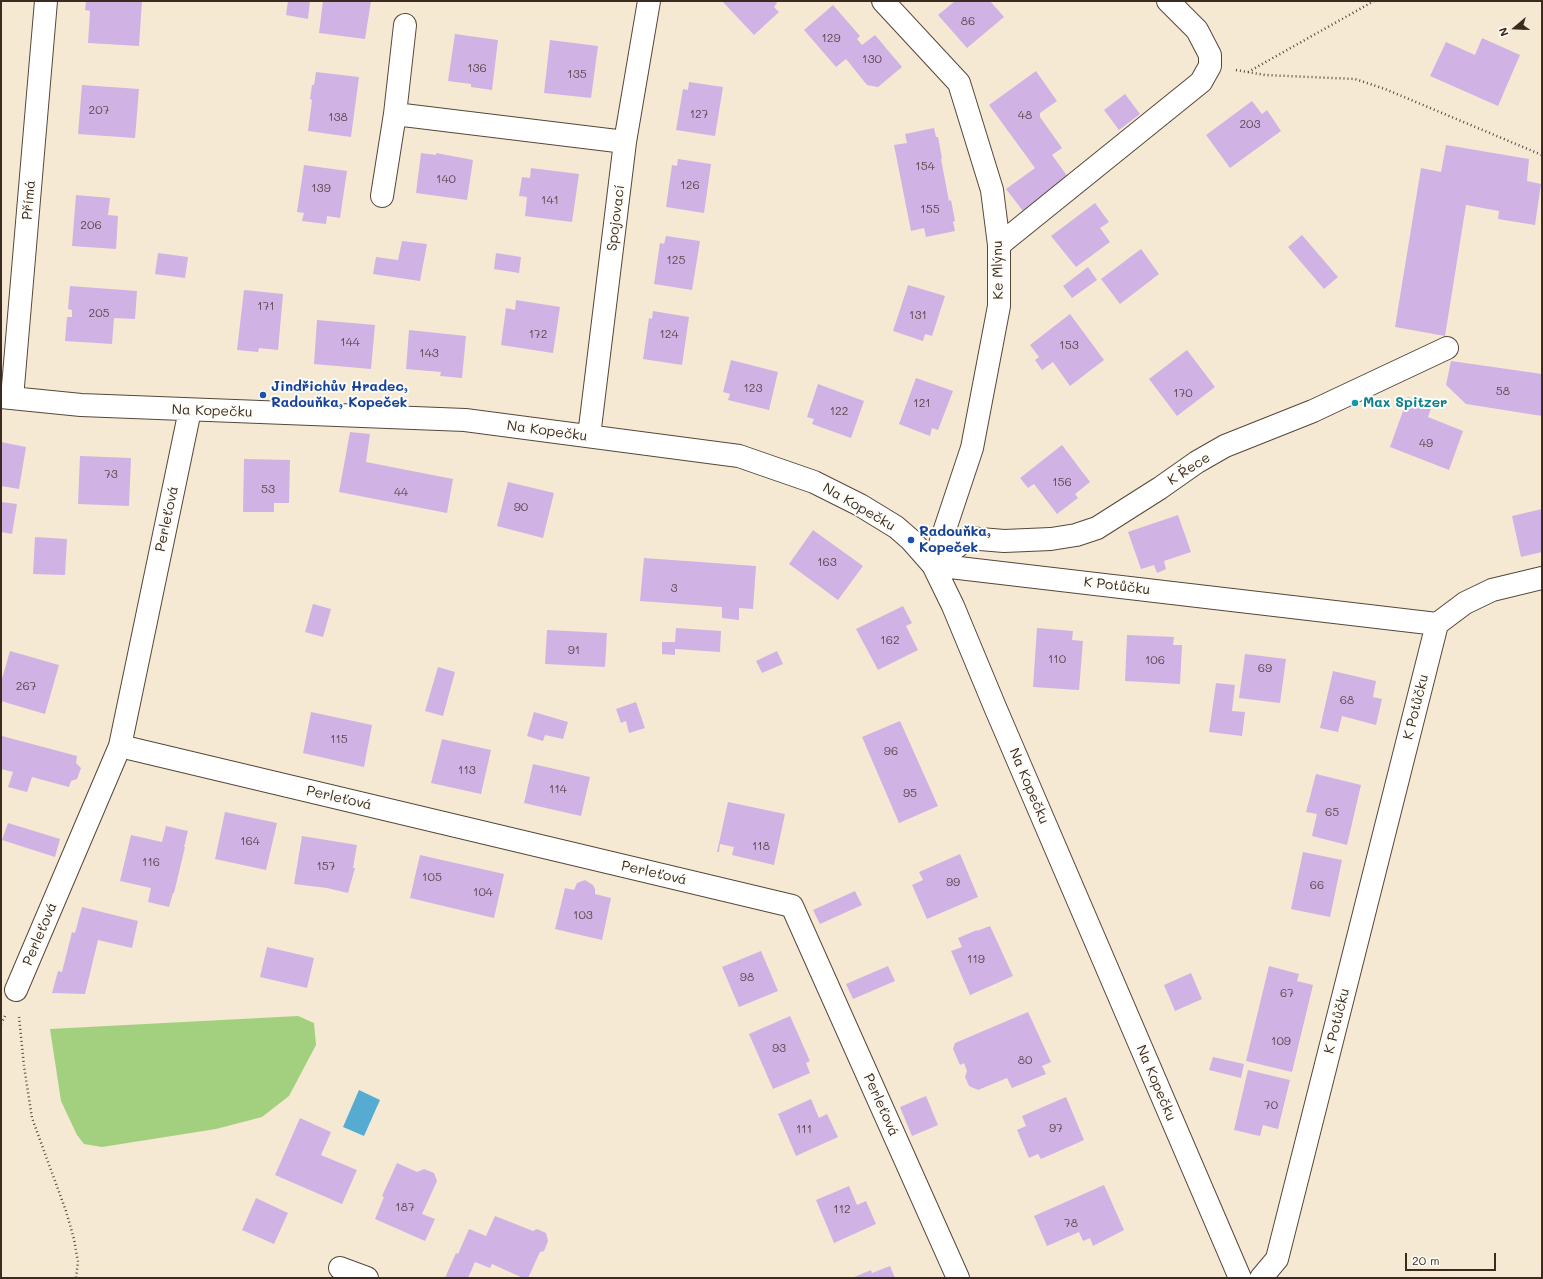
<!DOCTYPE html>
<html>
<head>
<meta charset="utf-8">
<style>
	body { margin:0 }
	#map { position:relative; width:1543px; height:1279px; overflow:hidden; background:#f5e9d4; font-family:Mali,sans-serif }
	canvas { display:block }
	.frame { position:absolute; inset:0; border:2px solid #3b2a1e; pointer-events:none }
	.north { position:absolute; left:1495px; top:8px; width:40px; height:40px; -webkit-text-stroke:3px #fdfcf7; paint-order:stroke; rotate:251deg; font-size:11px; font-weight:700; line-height:16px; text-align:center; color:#3b2a1e }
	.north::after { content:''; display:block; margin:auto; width:14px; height:18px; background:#3b2a1e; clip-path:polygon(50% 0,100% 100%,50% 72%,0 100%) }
	.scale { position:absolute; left:1405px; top:1253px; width:91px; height:18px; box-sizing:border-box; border:2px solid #3b2a1e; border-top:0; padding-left:5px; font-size:12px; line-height:14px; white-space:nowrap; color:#3b2a1e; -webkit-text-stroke:3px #fdfcf7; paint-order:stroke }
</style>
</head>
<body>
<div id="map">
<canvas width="1543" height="1279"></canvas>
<div class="frame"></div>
<div class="north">N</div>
<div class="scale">20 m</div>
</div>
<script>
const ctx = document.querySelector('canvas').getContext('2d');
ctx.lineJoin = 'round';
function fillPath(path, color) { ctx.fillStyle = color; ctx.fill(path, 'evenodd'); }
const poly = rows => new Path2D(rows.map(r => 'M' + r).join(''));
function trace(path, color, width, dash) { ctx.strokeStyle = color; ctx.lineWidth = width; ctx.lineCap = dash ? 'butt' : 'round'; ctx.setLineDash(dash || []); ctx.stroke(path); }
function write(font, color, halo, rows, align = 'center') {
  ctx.font = font + ' Mali,sans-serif'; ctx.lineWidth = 4; ctx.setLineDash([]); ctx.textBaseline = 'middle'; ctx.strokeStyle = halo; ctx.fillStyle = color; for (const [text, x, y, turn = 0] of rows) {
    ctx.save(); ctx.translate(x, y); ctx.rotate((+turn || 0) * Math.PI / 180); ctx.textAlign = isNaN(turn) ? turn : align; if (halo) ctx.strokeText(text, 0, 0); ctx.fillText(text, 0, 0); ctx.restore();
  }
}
fillPath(poly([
	[298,1016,314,1023,316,1045,289,1096,262,1117,216,1129,102,1147,84,1144,77,1135,61,1101,50,1029]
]), '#a2d07e');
fillPath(poly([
	[359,1090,380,1100,364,1136,343,1127]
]), '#56abd2');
fillPath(poly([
	[86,1,142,1,139,46,88,43,90,11,85,10],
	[288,1,310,1,308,19,286,15],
	[323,1,371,1,365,39,319,33],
	[722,1,775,1,777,3,774,7,779,12,754,35],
	[955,1,990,1,1004,17,967,48,938,15],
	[833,5,860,36,857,39,862,45,875,35,902,67,878,87,867,85,846,59,836,67,804,30],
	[455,34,498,40,492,90,471,87,471,84,448,81],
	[1482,38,1520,55,1498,106,1430,76,1446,42,1475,55],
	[550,40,598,46,591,98,544,93],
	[1036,71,1057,101,1040,113,1040,117,1062,148,1052,155,1068,177,1023,211,1006,189,1035,168,989,105],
	[316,72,359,77,351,137,308,131,312,100,310,99,312,85,314,85],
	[689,82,723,87,715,136,676,130,683,89,688,90],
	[82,85,139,89,135,138,78,134],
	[1125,94,1140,114,1119,130,1104,110],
	[1252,101,1262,114,1267,110,1281,131,1230,168,1206,135],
	[934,128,936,137,938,137,942,158,941,159,949,201,951,200,955,221,953,222,955,231,926,237,924,228,911,231,894,145,907,143,905,134],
	[1446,145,1529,159,1527,181,1541,184,1535,225,1498,219,1499,211,1466,205,1445,336,1395,327,1421,168,1441,172],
	[421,153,436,155,436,153,473,160,467,200,416,193],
	[678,159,711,164,704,213,666,207,672,165,677,166],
	[304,165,347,171,340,218,327,216,326,224,302,221,304,213,297,212],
	[531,168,579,174,572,222,525,216,527,197,519,196,522,177,530,178],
	[76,195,110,198,108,215,118,216,116,249,72,246],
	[1095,203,1109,222,1100,228,1110,242,1076,267,1051,236],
	[1302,235,1338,277,1324,289,1288,247],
	[666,236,700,241,692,290,654,284,660,243,664,244],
	[402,241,427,244,420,281,373,274,376,257,398,260],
	[1141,249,1159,274,1120,304,1101,279],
	[158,253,188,257,185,278,155,274],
	[496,253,521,257,519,273,494,269],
	[1088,267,1097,280,1072,298,1063,286],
	[908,285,945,296,932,336,925,334,923,341,893,331],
	[70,286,137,291,135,319,114,318,112,344,65,341,67,317,72,317,72,310,68,309],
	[244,290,283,294,278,350,259,348,258,352,237,350],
	[516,300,560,307,553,353,501,345,506,308,515,310],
	[653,311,689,317,682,365,643,359,649,318,652,319],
	[1070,314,1104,360,1070,386,1053,362,1042,370,1035,360,1039,357,1030,345],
	[317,320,375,325,371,369,314,364],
	[409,330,466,336,462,378,440,376,441,372,406,369],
	[1187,350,1215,387,1177,416,1149,379],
	[731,360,778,372,769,410,728,400,730,394,723,392],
	[1451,361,1542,374,1542,416,1466,404,1446,385],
	[916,378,953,391,938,430,932,428,930,436,899,424],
	[818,384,864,401,851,438,812,424,814,419,807,417],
	[1408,397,1432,406,1428,417,1463,431,1449,470,1390,447],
	[350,432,370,434,366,462,453,479,447,513,339,492],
	[1,442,26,447,19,489,1,486],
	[1062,445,1090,482,1075,494,1078,498,1057,514,1034,484,1028,488,1020,478],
	[80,456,131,458,129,506,78,504],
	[244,459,290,460,289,503,274,503,274,512,243,512],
	[508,482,554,493,543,538,497,526],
	[1,502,17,504,12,534,1,532],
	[1542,509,1542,552,1521,557,1512,516],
	[1178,515,1191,552,1164,561,1166,569,1157,573,1154,565,1141,569,1128,532],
	[813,530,863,566,838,600,789,564],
	[35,537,67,539,65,575,33,574],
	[644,558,756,566,753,609,739,608,739,620,722,618,722,607,640,601],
	[313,604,331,609,323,637,305,632],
	[903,606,912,623,906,626,918,650,878,670,856,629],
	[676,628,721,631,720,652,675,649,675,655,662,654,662,642,675,642],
	[1037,628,1073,631,1072,640,1083,641,1079,690,1033,687],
	[547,630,607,633,605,667,545,664],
	[1127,635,1174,637,1173,645,1182,645,1180,684,1125,681],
	[10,651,59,665,45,714,1,701,1,682],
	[777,651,783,664,762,673,756,661],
	[1245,654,1286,659,1280,703,1239,698],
	[438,667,455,672,443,716,425,711],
	[1333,671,1376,681,1373,697,1382,699,1376,725,1342,716,1338,732,1320,728],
	[1216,683,1235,685,1232,711,1245,712,1242,736,1209,732],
	[636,702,645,728,629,733,626,721,621,723,616,709],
	[311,712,372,725,364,767,303,753],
	[534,712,568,722,563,739,545,735,543,741,527,736],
	[900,721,938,806,899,823,862,737],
	[2,736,77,756,76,763,81,768,77,779,71,781,69,787,32,777,27,792,8,787,13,772,1,769,1,741],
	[442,739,491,750,481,794,431,783],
	[533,764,590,777,581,816,524,803],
	[1316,774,1361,785,1347,845,1312,836,1317,814,1306,812],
	[728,802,785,814,774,865,732,855,734,847,720,844,719,852,717,852],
	[225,812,277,823,266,870,215,859],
	[8,823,60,839,55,857,2,840],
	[166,826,188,831,184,847,185,847,174,893,173,893,169,907,148,902,151,888,120,881,131,835,162,842],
	[302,836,357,845,353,868,355,868,348,893,327,888,294,884],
	[1303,852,1342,860,1330,917,1291,909],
	[960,854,978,897,927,919,912,885,923,880,919,872],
	[420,855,504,874,494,918,410,898],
	[585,880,593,885,595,889,595,894,611,898,602,940,555,929,565,888,574,890,577,883],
	[855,891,862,905,820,924,813,910],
	[82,907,138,921,132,948,98,940,85,994,52,993,58,971,62,972,72,932,75,933],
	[990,926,1013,976,970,995,951,951,962,947,958,938,977,930,977,931],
	[267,947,314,958,307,988,260,977],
	[761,951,778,991,739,1007,722,967],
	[888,966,895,981,853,999,846,984],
	[1269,966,1299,974,1297,981,1313,985,1292,1072,1246,1061],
	[1191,973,1202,999,1175,1011,1164,985],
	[1028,1012,1051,1062,1042,1066,1046,1074,1012,1088,1007,1078,978,1090,969,1086,965,1077,967,1071,964,1063,960,1065,953,1049,955,1043],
	[790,1016,810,1061,806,1063,810,1073,773,1089,749,1034],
	[1213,1057,1244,1064,1241,1078,1209,1070],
	[1248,1070,1290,1080,1278,1129,1263,1125,1260,1136,1234,1130],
	[926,1096,938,1125,912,1136,900,1107],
	[1066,1097,1084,1140,1041,1159,1038,1154,1029,1158,1017,1130,1026,1126,1022,1116],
	[811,1099,819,1118,827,1114,838,1137,796,1156,778,1114],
	[300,1118,331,1132,321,1155,357,1170,342,1204,275,1175],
	[397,1163,417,1172,424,1169,434,1173,437,1181,422,1214,435,1219,425,1241,375,1219,384,1197,382,1196],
	[1104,1185,1124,1230,1093,1246,1090,1238,1083,1241,1079,1232,1047,1246,1034,1216],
	[849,1186,857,1205,866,1201,876,1224,834,1243,816,1200],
	[256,1198,288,1213,274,1244,242,1230],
	[495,1216,533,1231,537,1229,546,1233,548,1241,544,1251,540,1252,528,1278,523,1278,492,1264,490,1268,475,1262,468,1278,445,1278,456,1253,458,1254,469,1229,486,1236],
	[890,1266,895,1278,852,1278,871,1270,872,1273]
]), '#d1b2e5');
const minor = poly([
	[883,1,959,83,992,190,999,245,999,306,972,448,933,565],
	[395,114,625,142],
	[382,196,395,114,405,25],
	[999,245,1201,82,1210,66,1210,55,1197,30,1168,1],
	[1,397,81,405,465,420,739,456,814,482,860,505,896,527,911,540,933,565,953,606,995,707,1240,1278],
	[12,398,46,1],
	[190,410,120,746,792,906,958,1278],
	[589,436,625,142,649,1],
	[933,565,968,538,1004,541,1051,539,1076,535,1097,528,1160,488,1197,462,1225,446,1313,411,1447,348],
	[933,565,1437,624],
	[1437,624,1465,603,1492,590,1542,578],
	[16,990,120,746],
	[340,1268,367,1278],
	[1261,1278,1277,1259,1437,624]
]);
trace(minor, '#574739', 24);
trace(poly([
	[1236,70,1265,75,1355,79,1385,89,1542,155],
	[1248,72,1374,1],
	[19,1017,24,1066,32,1118,66,1211,74,1239,78,1262,76,1278],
	[1,1024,6,1014]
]), '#574739', 2.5, [1, 3]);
trace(minor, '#fff', 22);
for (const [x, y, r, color] of [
	[263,395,4,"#1a4fb4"],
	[1355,403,4,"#0f9aa8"],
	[911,540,4,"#1a4fb4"]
]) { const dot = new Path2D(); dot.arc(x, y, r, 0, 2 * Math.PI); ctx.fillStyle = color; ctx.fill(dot); trace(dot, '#fdfcf7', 1.5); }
write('12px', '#604c50', null, [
	["86",968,21],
	["129",831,38],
	["130",872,59],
	["136",477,68],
	["135",577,74],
	["207",99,110],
	["127",699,114],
	["48",1025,115],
	["138",338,117],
	["203",1250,124],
	["154",925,166],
	["140",446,179],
	["126",690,185],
	["139",321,188],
	["141",550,200],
	["155",930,209],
	["206",91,225],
	["125",676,260],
	["171",266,306],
	["205",99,313],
	["131",918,315],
	["172",538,334],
	["124",669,334],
	["144",350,342],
	["153",1069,345],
	["143",429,353],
	["123",753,388],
	["58",1503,391],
	["170",1183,393],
	["121",922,403],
	["122",839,411],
	["49",1426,443],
	["73",111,474],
	["156",1062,482],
	["53",268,489],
	["44",401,492],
	["90",521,507],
	["163",827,562],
	["3",674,588],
	["162",890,640],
	["91",574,650],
	["110",1057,659],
	["106",1155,660],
	["69",1265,668],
	["267",26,686],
	["68",1347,700],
	["115",339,739],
	["96",891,751],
	["113",467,770],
	["114",558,789],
	["95",910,793],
	["65",1332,812],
	["164",250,841],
	["118",761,846],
	["116",151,862],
	["157",326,866],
	["105",432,877],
	["99",953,882],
	["66",1317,885],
	["104",483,892],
	["103",583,915],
	["119",976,959],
	["98",747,977],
	["67",1287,993],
	["109",1281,1041],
	["93",779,1048],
	["80",1025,1060],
	["70",1271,1105],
	["97",1056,1128],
	["111",804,1129],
	["187",405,1207],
	["112",842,1209],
	["78",1071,1223]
]);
write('14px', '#3b2a1e', '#fdfcf7', [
	["Přímá",29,200,-85],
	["Spojovací",616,218,-83],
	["Ke Mlýnu",998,270,-91],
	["Na Kopečku",212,411,2],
	["Na Kopečku",547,431,8],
	["K Řece",1189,469,-33],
	["Na Kopečku",859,507,30],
	["Perleťová",167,519,-78],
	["K Potůčku",1117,586,7],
	["K Potůčku",1416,707,-76],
	["Na Kopečku",1029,786,67],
	["Perleťová",339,798,13],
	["Perleťová",654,873,13],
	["Perleťová",40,934,-67],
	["K Potůčku",1337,1021,-76],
	["Na Kopečku",1156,1083,67],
	["Perleťová",881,1105,66]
]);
write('bold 14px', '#164399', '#fdfcf7', [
	["Jindřichův Hradec,",271,387],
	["Radouňka, Kopeček",271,403],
	["Radouňka,",919,532],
	["Kopeček",919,548]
], 'left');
write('bold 14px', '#0d838f', '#fdfcf7', [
	["Max Spitzer",1363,403]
], 'left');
</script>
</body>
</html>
